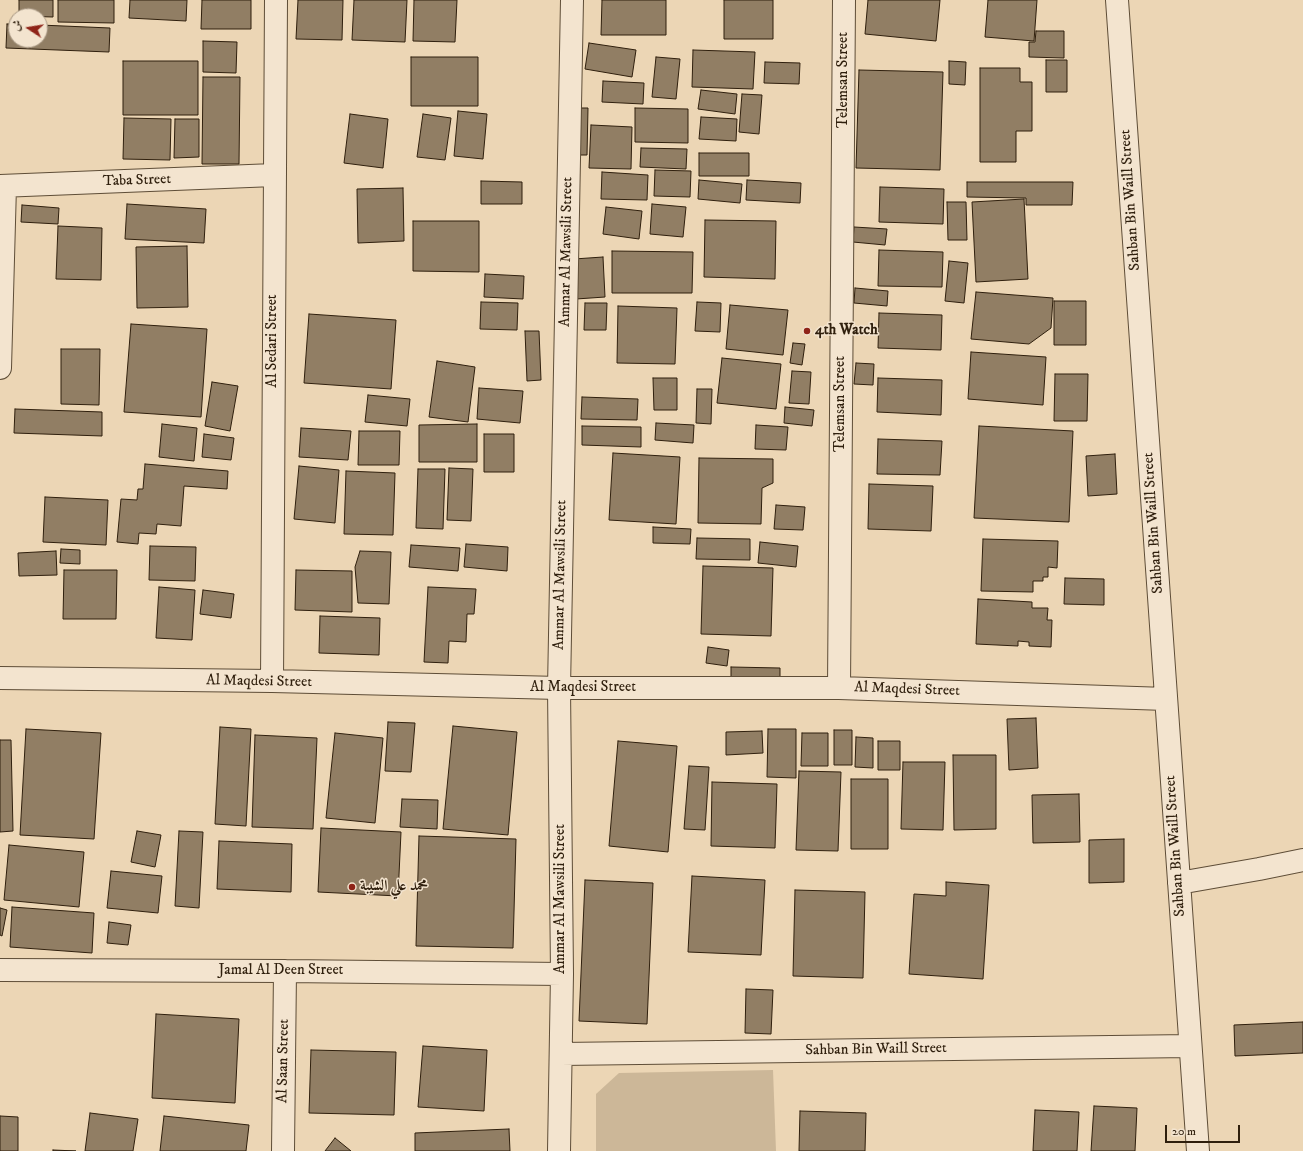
<!DOCTYPE html>
<html>
<head>
<meta charset="utf-8">
<style>
	body { margin:0 }
	#map { position:relative; width:1303px; height:1151px; overflow:hidden; background:#ecd6b5; font-family:"IM FELL DW Pica",Amiri,serif }
	canvas { display:block }
	.north { position:absolute; left:8px; top:8px; width:40px; height:40px; box-sizing:border-box; background:#f3e4cf; border:1px solid #a59581; border-radius:50%; rotate:282deg; font-size:11px; font-weight:700; line-height:16px; text-align:center; color:#2f1f0d }
	.north::after { content:''; display:block; margin:auto; width:14px; height:18px; background:#8f2418; clip-path:polygon(50% 0,100% 100%,50% 72%,0 100%) }
	.scale { position:absolute; left:1165px; top:1125px; width:75px; height:18px; box-sizing:border-box; border:2px solid #2f1f0d; border-top:0; padding-left:5px; font-size:12px; line-height:14px; white-space:nowrap; color:#2f1f0d; -webkit-text-stroke:3px #f3e4cf; paint-order:stroke }
</style>
</head>
<body>
<div id="map">
<canvas width="1303" height="1151"></canvas>
<div class="north">ش</div>
<div class="scale">20 m</div>
</div>
<script>
const ctx = document.querySelector('canvas').getContext('2d');
ctx.lineJoin = 'round';
function fillPath(path, color) { ctx.fillStyle = color; ctx.fill(path, 'evenodd'); }
const poly = rows => new Path2D(rows.map(r => 'M' + r).join(''));
function trace(path, color, width, dash) { ctx.strokeStyle = color; ctx.lineWidth = width; ctx.lineCap = dash ? 'butt' : 'round'; ctx.setLineDash(dash || []); ctx.stroke(path); }
function write(font, color, halo, rows, align = 'center') {
  ctx.font = font + ' "IM FELL DW Pica",Amiri,serif'; ctx.lineWidth = 3; ctx.setLineDash([]); ctx.textBaseline = 'middle'; ctx.strokeStyle = halo; ctx.fillStyle = color; for (const [text, x, y, turn = 0] of rows) {
    ctx.save(); ctx.translate(x, y); ctx.rotate((+turn || 0) * Math.PI / 180); ctx.textAlign = isNaN(turn) ? turn : align; if (halo) ctx.strokeText(text, 0, 0); ctx.fillText(text, 0, 0); ctx.restore();
  }
}
fillPath(poly([
	[773,1070,776,1151,596,1151,596,1094,619,1073]
]), '#ccb798');
const building = poly([
	[19,0,53,0,53,17,19,16,19,0],
	[58,0,114,0,114,23,58,22,58,0],
	[130,0,187,0,186,21,129,18,130,0],
	[202,0,251,0,251,29,201,29,202,0],
	[298,0,343,0,342,40,296,39,298,0],
	[354,0,407,0,405,42,352,40,354,0],
	[414,0,457,0,455,42,413,41,414,0],
	[602,0,666,0,666,35,601,35,602,0],
	[724,0,773,0,773,39,724,39,724,0],
	[868,0,940,0,936,41,865,34,868,0],
	[988,0,1037,0,1034,41,985,37,988,0],
	[7,24,16,24,16,40,40,40,40,25,110,28,109,52,6,48,7,24],
	[1036,31,1064,31,1064,58,1029,57,1029,42,1035,42,1036,31],
	[203,41,237,42,236,73,203,72,203,41],
	[589,43,636,50,632,77,585,69,589,43],
	[693,50,755,52,753,89,692,87,693,50],
	[411,57,478,57,478,106,411,106,411,57],
	[656,57,680,59,676,99,652,97,656,57],
	[1046,60,1067,60,1067,92,1046,92,1046,60],
	[123,61,198,61,198,115,123,115,123,61],
	[949,61,966,62,965,85,949,84,949,61],
	[765,62,800,63,799,84,764,83,765,62],
	[980,68,1020,68,1020,82,1032,82,1032,131,1016,131,1016,162,980,162,980,68],
	[859,70,943,72,940,170,856,168,859,70],
	[203,77,240,77,239,164,202,164,203,77],
	[603,81,644,83,643,104,602,102,603,81],
	[701,90,737,94,735,114,698,109,701,90],
	[742,94,762,95,759,134,739,132,742,94],
	[575,108,588,108,587,155,575,155,575,108],
	[635,108,688,109,688,143,635,142,635,108],
	[458,111,487,114,483,159,454,156,458,111],
	[350,114,388,119,383,168,344,163,350,114],
	[423,114,451,118,445,160,417,157,423,114],
	[701,117,737,119,736,141,699,139,701,117],
	[124,118,171,119,170,160,123,159,124,118],
	[175,119,199,119,199,157,174,158,175,119],
	[591,125,632,127,631,169,589,168,591,125],
	[641,148,687,149,686,169,640,167,641,148],
	[699,153,749,153,749,176,699,176,699,153],
	[655,170,691,171,690,197,654,196,655,170],
	[602,172,648,175,647,200,601,199,602,172],
	[699,180,742,184,740,203,698,199,699,180],
	[747,180,801,183,800,203,746,200,747,180],
	[481,181,522,182,522,204,481,204,481,181],
	[967,182,1073,182,1072,205,1026,205,1026,198,967,197,967,182],
	[880,187,944,189,943,224,879,222,880,187],
	[403,188,404,241,358,243,357,189,403,188],
	[1024,199,1028,279,976,282,972,202,1024,199],
	[947,202,966,202,967,240,948,240,947,202],
	[127,204,206,209,204,243,125,239,127,204],
	[652,204,686,207,683,237,650,234,652,204],
	[22,205,59,208,58,224,21,222,22,205],
	[606,207,642,211,639,239,603,234,606,207],
	[705,220,776,221,775,279,704,277,705,220],
	[413,221,479,221,479,272,413,271,413,221],
	[58,226,102,228,101,280,56,279,58,226],
	[854,227,887,229,885,245,853,242,854,227],
	[187,246,188,307,137,308,136,247,187,246],
	[879,250,943,252,942,287,878,286,879,250],
	[612,251,693,252,692,293,612,293,612,251],
	[603,257,605,297,576,299,574,259,603,257],
	[949,261,968,263,964,303,945,301,949,261],
	[485,274,524,276,523,299,484,297,485,274],
	[855,288,888,291,887,306,854,303,855,288],
	[976,292,1053,298,1051,328,1029,344,971,339,976,292],
	[1054,301,1086,301,1086,345,1054,345,1054,301],
	[481,302,518,303,517,330,480,329,481,302],
	[697,302,721,303,720,332,695,331,697,302],
	[585,303,607,303,606,330,584,330,585,303],
	[730,305,788,310,783,355,726,349,730,305],
	[618,306,677,308,675,364,617,363,618,306],
	[879,313,942,315,941,350,878,348,879,313],
	[309,314,396,320,391,389,304,383,309,314],
	[131,324,207,329,201,417,124,412,131,324],
	[525,331,539,331,541,380,527,381,525,331],
	[793,343,805,344,802,365,790,363,793,343],
	[61,349,100,349,99,405,61,404,61,349],
	[971,352,1046,357,1043,405,968,399,971,352],
	[722,358,781,364,776,409,717,403,722,358],
	[437,361,475,367,468,422,429,417,437,361],
	[856,363,874,364,873,385,854,384,856,363],
	[792,371,811,372,809,404,789,403,792,371],
	[1055,374,1088,374,1087,421,1054,421,1055,374],
	[653,378,677,378,677,410,654,410,653,378],
	[878,378,942,380,941,415,877,412,878,378],
	[212,382,238,386,230,431,205,426,212,382],
	[479,388,523,391,520,423,477,419,479,388],
	[697,389,712,389,711,424,696,423,697,389],
	[368,395,410,399,407,426,365,422,368,395],
	[582,397,638,399,637,420,581,419,582,397],
	[785,407,814,410,812,426,784,423,785,407],
	[15,409,102,412,102,436,14,433,15,409],
	[656,423,694,425,693,443,655,440,656,423],
	[162,424,197,428,194,461,159,457,162,424],
	[477,424,477,462,419,462,419,425,477,424],
	[756,425,788,427,786,450,755,449,756,425],
	[582,426,641,427,641,447,582,445,582,426],
	[979,426,1073,431,1069,522,974,518,979,426],
	[301,428,351,431,348,460,299,457,301,428],
	[359,431,400,431,399,465,358,465,359,431],
	[204,434,234,438,231,460,202,457,204,434],
	[484,434,514,434,514,472,484,472,484,434],
	[878,439,942,441,940,475,877,474,878,439],
	[613,453,680,457,676,524,609,520,613,453],
	[1115,454,1117,494,1088,496,1086,456,1115,454],
	[699,458,773,459,773,483,762,488,761,524,698,523,699,458],
	[145,464,228,471,227,489,184,486,181,526,157,524,156,534,139,533,138,544,117,542,121,499,137,500,138,489,143,489,145,464],
	[299,466,339,470,335,523,294,519,299,466],
	[449,468,473,469,471,521,447,520,449,468],
	[418,469,445,469,443,529,416,528,418,469],
	[346,471,395,473,393,535,344,534,346,471],
	[869,484,933,486,931,531,868,529,869,484],
	[45,497,108,500,106,545,43,542,45,497],
	[776,505,805,507,803,530,774,529,776,505],
	[653,527,691,529,690,544,653,543,653,527],
	[697,538,750,539,750,560,696,559,697,538],
	[983,539,1058,541,1057,568,1048,567,1048,577,1043,577,1043,581,1033,581,1033,592,981,591,983,539],
	[760,542,798,546,796,567,758,563,760,542],
	[466,544,508,547,507,571,464,567,466,544],
	[411,545,460,548,458,571,409,567,411,545],
	[150,546,196,547,195,581,149,580,150,546],
	[61,549,80,550,80,564,60,563,61,549],
	[56,551,57,575,19,576,18,553,56,551],
	[360,551,391,552,389,604,358,603,355,567,360,551],
	[703,566,773,568,771,636,701,634,703,566],
	[64,570,117,570,116,619,63,619,64,570],
	[296,570,352,571,352,612,295,610,296,570],
	[1065,578,1104,579,1104,605,1064,604,1065,578],
	[159,587,195,590,192,640,156,638,159,587],
	[428,587,476,589,474,614,467,614,466,642,449,641,448,663,424,662,428,587],
	[203,590,234,594,231,618,200,614,203,590],
	[978,599,1032,602,1032,608,1048,608,1047,620,1052,620,1051,647,1029,646,1029,642,1018,641,1018,646,976,644,978,599],
	[320,616,380,618,379,655,319,653,320,616],
	[708,647,729,650,727,666,706,663,708,647],
	[731,667,780,668,780,683,731,682,731,667],
	[1036,718,1038,768,1009,770,1007,719,1036,718],
	[388,722,415,723,411,772,385,771,388,722],
	[453,726,517,732,508,835,443,829,453,726],
	[220,727,251,729,246,826,215,824,220,727],
	[26,729,101,733,94,839,20,835,26,729],
	[768,729,796,729,796,778,767,777,768,729],
	[834,730,852,730,852,765,834,765,834,730],
	[762,731,763,753,726,755,726,732,762,731],
	[335,733,383,738,375,823,326,818,335,733],
	[802,733,828,733,828,766,801,766,802,733],
	[255,735,317,738,313,829,252,827,255,735],
	[856,737,873,738,873,768,855,767,856,737],
	[0,740,11,740,13,831,0,832,0,740],
	[618,741,677,746,668,852,609,846,618,741],
	[878,741,900,741,900,770,878,770,878,741],
	[953,755,996,755,996,829,954,830,953,755],
	[903,762,945,762,943,830,901,829,903,762],
	[689,766,709,767,705,830,684,829,689,766],
	[799,771,841,772,838,851,796,850,799,771],
	[851,779,888,779,888,849,851,849,851,779],
	[712,782,777,784,775,848,711,846,712,782],
	[1079,794,1080,842,1033,843,1032,795,1079,794],
	[402,799,438,800,437,829,400,827,402,799],
	[321,828,401,832,398,896,318,892,321,828],
	[137,831,161,835,155,867,131,862,137,831],
	[179,831,203,832,199,908,175,906,179,831],
	[419,836,516,839,513,948,416,946,419,836],
	[1124,839,1124,882,1089,883,1089,840,1124,839],
	[219,841,292,844,291,892,217,889,219,841],
	[9,845,84,852,79,907,4,900,9,845],
	[111,871,162,876,158,913,107,908,111,871],
	[692,876,765,880,761,955,688,952,692,876],
	[585,880,653,883,647,1024,579,1021,585,880],
	[946,882,989,885,983,979,909,974,914,894,946,896,946,882],
	[795,890,865,892,863,978,793,976,795,890],
	[12,907,94,913,92,953,10,947,12,907],
	[0,908,7,910,2,936,0,935,0,908],
	[109,922,131,925,128,945,107,943,109,922],
	[746,989,773,990,771,1034,745,1033,746,989],
	[156,1014,239,1019,235,1103,152,1098,156,1014],
	[1303,1022,1303,1053,1235,1056,1234,1025,1303,1022],
	[423,1046,487,1050,484,1111,418,1107,423,1046],
	[311,1050,396,1052,394,1115,309,1113,311,1050],
	[1094,1106,1137,1108,1135,1151,1091,1151,1094,1106],
	[1035,1110,1079,1112,1077,1151,1033,1151,1035,1110],
	[800,1111,866,1113,865,1151,799,1151,800,1111],
	[90,1113,138,1119,133,1151,85,1151,90,1113],
	[0,1116,18,1117,18,1151,0,1151,0,1116],
	[164,1116,249,1125,246,1151,160,1151,164,1116],
	[509,1129,510,1151,415,1151,415,1133,509,1129],
	[335,1138,351,1151,325,1151,335,1138],
	[53,1150,76,1151,53,1151,53,1150]
]);
fillPath(building, '#917e64');
trace(building, '#2f1f0d', 1);
const minor = poly([
	[1117,0,1198,1151],
	[0,186,274,175],
	[0,368,5,186],
	[0,678,272,681,559,688,839,688,1166,699],
	[272,681,276,0],
	[839,688,844,0],
	[1179,883,1259,869,1303,860],
	[0,970,285,971,562,974],
	[561,1054,1190,1046],
	[283,1151,285,971],
	[559,1151,562,974,559,688,572,0]
]);
trace(minor, '#5e4d37', 24);
trace(minor, '#f3e4cf', 22);
for (const [x, y, r, color] of [
	[807,331,4,"#8f2418"],
	[352,887,4,"#8f2418"]
]) { const dot = new Path2D(); dot.arc(x, y, r, 0, 2 * Math.PI); ctx.fillStyle = color; ctx.fill(dot); trace(dot, '#f3e4cf', 1.5); }
write('15px', '#2f1f0d', '#f3e4cf', [
	["Telemsan Street",844,80,-90],
	["Taba Street",137,181,-2],
	["Sahban Bin Waill Street",1131,200,-94],
	["Ammar Al Mawsili Street",567,252,-89],
	["Al Sedari Street",273,341,-90],
	["Telemsan Street",841,404,-90],
	["Sahban Bin Waill Street",1154,523,-94],
	["Ammar Al Mawsili Street",561,575,-89],
	["Al Maqdesi Street",259,682,1],
	["Al Maqdesi Street",583,688],
	["Al Maqdesi Street",907,690,2],
	["Sahban Bin Waill Street",1176,846,-94],
	["Ammar Al Mawsili Street",561,899,-90],
	["Jamal Al Deen Street",281,971],
	["Sahban Bin Waill Street",876,1050,-1],
	["Al Saan Street",284,1061,-89]
]);
write('bold 15px', '#2f1f0d', '#f3e4cf', [
	["4th Watch",815,331],
	["محمد علي الشيبة",360,887]
], 'left');
</script>
</body>
</html>
